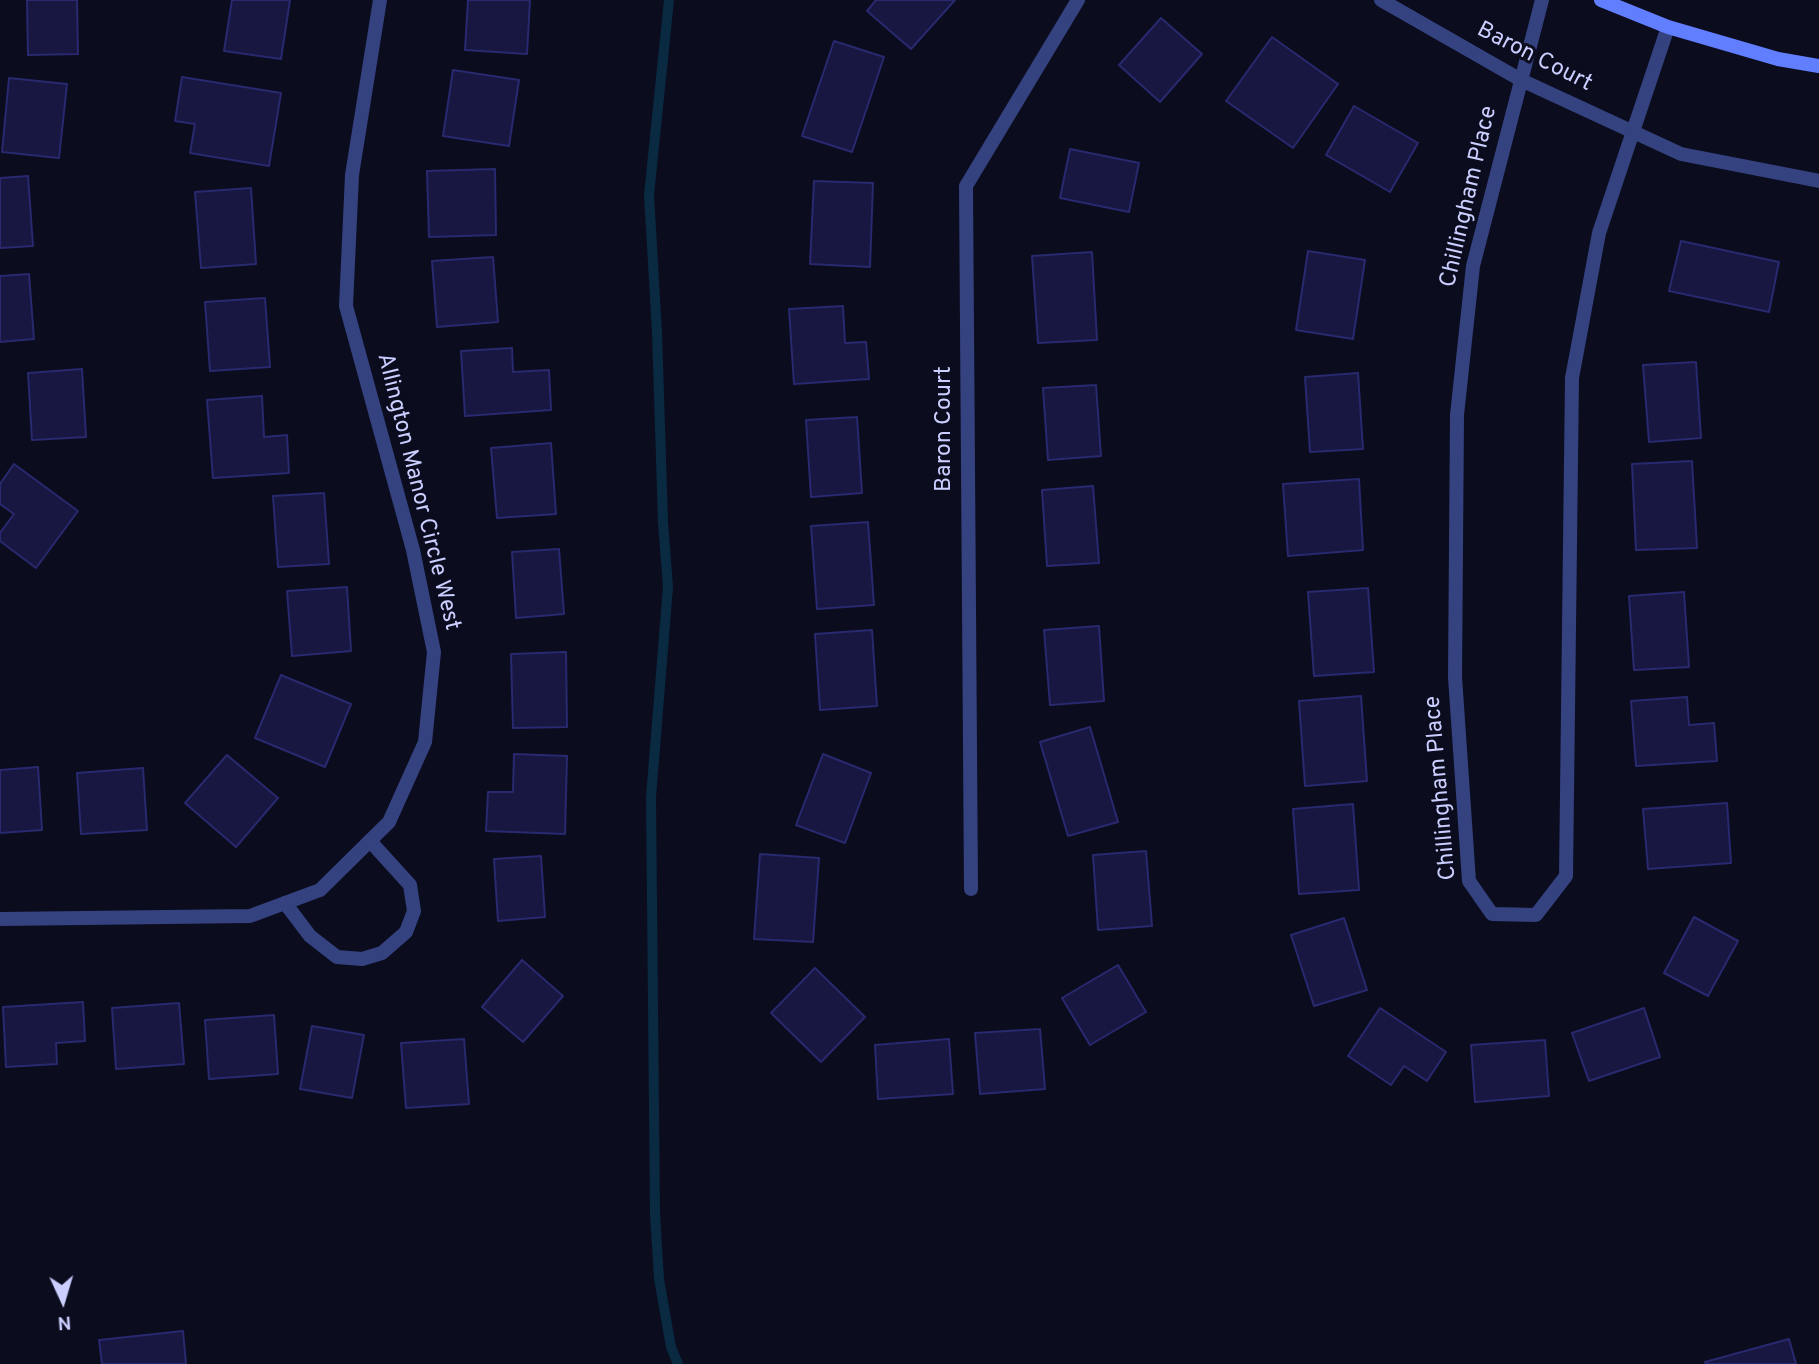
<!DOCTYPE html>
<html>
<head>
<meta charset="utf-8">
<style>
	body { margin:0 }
	#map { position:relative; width:1819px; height:1364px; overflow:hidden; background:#0c0c1f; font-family:Overpass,sans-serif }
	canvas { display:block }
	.north { position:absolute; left:28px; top:1266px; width:70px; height:70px; -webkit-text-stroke:5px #0c0c1f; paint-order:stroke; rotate:176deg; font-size:19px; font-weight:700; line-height:28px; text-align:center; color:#cacfff }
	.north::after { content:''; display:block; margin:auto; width:24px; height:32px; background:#cacfff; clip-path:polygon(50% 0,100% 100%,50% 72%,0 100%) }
</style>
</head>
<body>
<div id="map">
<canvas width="1819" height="1364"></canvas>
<div class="north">N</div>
</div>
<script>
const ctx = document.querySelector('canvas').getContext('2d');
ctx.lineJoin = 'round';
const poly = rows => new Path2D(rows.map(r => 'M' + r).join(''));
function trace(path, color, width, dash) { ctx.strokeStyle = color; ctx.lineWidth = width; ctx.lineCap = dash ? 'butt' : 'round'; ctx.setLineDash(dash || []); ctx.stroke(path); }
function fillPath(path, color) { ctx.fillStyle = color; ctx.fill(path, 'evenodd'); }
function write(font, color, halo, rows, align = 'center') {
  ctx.font = font + ' Overpass,sans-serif'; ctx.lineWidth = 6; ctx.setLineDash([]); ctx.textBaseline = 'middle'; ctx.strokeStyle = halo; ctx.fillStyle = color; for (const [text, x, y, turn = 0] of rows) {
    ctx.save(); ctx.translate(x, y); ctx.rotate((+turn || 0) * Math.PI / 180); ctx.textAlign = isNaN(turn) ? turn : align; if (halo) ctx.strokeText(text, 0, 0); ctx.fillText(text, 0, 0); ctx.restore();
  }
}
trace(poly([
	[669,0,649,195,657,332,663,522,668,587,651,797,655,1214,659,1279,671,1347,678,1364]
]), '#092a41', 10);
const building = poly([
	[27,0,77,0,78,54,28,55,27,0],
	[232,0,290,0,281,59,224,51,232,0],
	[468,0,530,0,527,54,465,50,468,0],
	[876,0,955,0,911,49,867,11,876,0],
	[1161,18,1202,54,1160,102,1119,65,1161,18],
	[1272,37,1338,84,1293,148,1226,101,1272,37],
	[834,41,884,57,852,152,802,136,834,41],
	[453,70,519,80,509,146,443,136,453,70],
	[182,77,281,93,269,166,190,153,195,124,175,121,182,77],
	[9,78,67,84,59,158,2,152,9,78],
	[1354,106,1418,143,1390,192,1326,155,1354,106],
	[1070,149,1139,163,1129,212,1060,198,1070,149],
	[495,169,496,235,429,237,427,171,495,169],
	[28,176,33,246,0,248,0,178,28,176],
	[814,181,873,183,870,267,810,264,814,181],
	[251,188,256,264,201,268,195,192,251,188],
	[1681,241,1779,262,1769,312,1669,291,1681,241],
	[1308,251,1365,260,1353,339,1296,330,1308,251],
	[1092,252,1097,340,1038,343,1032,256,1092,252],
	[493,257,498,322,437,327,432,261,493,257],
	[29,274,34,339,0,342,0,276,29,274],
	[265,298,270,367,210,371,205,302,265,298],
	[843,306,845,343,866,342,869,379,794,384,789,309,843,306],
	[512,348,513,372,549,370,551,410,465,416,461,351,512,348],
	[1696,362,1701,438,1649,442,1643,365,1696,362],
	[82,369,86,437,32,440,28,373,82,369],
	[1358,373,1363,449,1310,452,1305,377,1358,373],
	[1096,385,1101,456,1048,460,1043,388,1096,385],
	[262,396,264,437,287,435,289,473,213,478,207,400,262,396],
	[857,417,862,493,811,497,806,420,857,417],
	[551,443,556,514,497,518,491,448,551,443],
	[1692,461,1697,548,1636,550,1632,464,1692,461],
	[14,464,78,511,36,568,0,541,0,533,14,514,0,504,0,484,14,464],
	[1359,479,1363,550,1288,556,1283,484,1359,479],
	[1093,486,1099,563,1047,566,1042,490,1093,486],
	[324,493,329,564,278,567,273,496,324,493],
	[868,522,874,605,817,609,811,526,868,522],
	[559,549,564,614,516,618,512,552,559,549],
	[347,587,351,651,292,656,287,591,347,587],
	[1368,588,1374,672,1314,676,1308,592,1368,588],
	[1684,592,1689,667,1634,670,1629,596,1684,592],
	[1099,626,1104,701,1050,705,1044,630,1099,626],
	[872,630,877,706,820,710,815,634,872,630],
	[566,652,567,727,513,728,511,654,566,652],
	[281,675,351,704,325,767,255,738,281,675],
	[1361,696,1367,781,1305,786,1299,701,1361,696],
	[1687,697,1689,725,1714,723,1717,761,1636,766,1631,701,1687,697],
	[1090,727,1118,822,1068,836,1040,742,1090,727],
	[514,754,567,756,565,834,486,831,488,792,513,792,514,754],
	[823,754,871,773,845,843,796,825,823,754],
	[227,755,278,798,236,847,185,803,227,755],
	[38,767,42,830,0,833,0,770,38,767],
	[143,768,147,830,81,834,77,773,143,768],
	[1727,803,1731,863,1648,869,1643,809,1727,803],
	[1353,804,1359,890,1299,894,1293,809,1353,804],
	[1146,851,1152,926,1098,930,1093,855,1146,851],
	[760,854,819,858,813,942,754,939,760,854],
	[541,856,545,917,498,921,494,859,541,856],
	[1694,917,1738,941,1708,996,1664,973,1694,917],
	[1344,918,1367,990,1314,1006,1291,935,1344,918],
	[522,960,563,996,523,1042,482,1007,522,960],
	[1118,965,1146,1012,1090,1045,1062,998,1118,965],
	[815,968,865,1017,821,1062,771,1013,815,968],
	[83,1002,85,1041,56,1043,57,1064,6,1067,3,1007,83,1002],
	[179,1003,184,1064,116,1069,112,1008,179,1003],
	[1380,1008,1446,1052,1427,1081,1404,1066,1391,1085,1348,1056,1380,1008],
	[1644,1008,1660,1057,1589,1081,1572,1033,1644,1008],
	[274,1015,278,1074,209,1079,205,1020,274,1015],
	[312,1026,364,1035,352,1098,300,1089,312,1026],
	[1040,1029,1045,1089,980,1094,975,1033,1040,1029],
	[464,1039,469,1104,406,1108,401,1043,464,1039],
	[949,1039,953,1094,878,1099,875,1045,949,1039],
	[1545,1040,1549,1096,1475,1102,1471,1045,1545,1040],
	[183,1331,186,1364,102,1364,99,1340,183,1331],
	[1789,1339,1796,1364,1706,1364,1705,1362,1789,1339]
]);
fillPath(building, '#171741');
trace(building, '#28296e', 2);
trace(poly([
	[285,903,310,936,337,957,362,959,382,953,406,932,414,911,410,885,370,841]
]), '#354280', 14);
trace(poly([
	[1381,0,1521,80,1681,154,1819,181],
	[1542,0,1473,266,1457,415,1455,677,1469,881,1492,914,1536,915,1566,876,1572,378,1599,233,1668,27],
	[971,889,966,186,1078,0],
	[0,919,250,916,320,890,389,822,425,742,434,652,413,550,346,306,352,175,380,0]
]), '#354280', 14);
trace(poly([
	[1601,0,1668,27,1778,59,1819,66]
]), '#617eff', 14);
write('23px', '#cacfff', '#0c0c1f', [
	["Baron Court",1534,58,27],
	["Chillingham Place",1470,197,-77],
	["Baron Court",945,429,-90],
	["Allington Manor Circle West",417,492,76],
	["Chillingham Place",1442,788,-95]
]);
</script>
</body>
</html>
